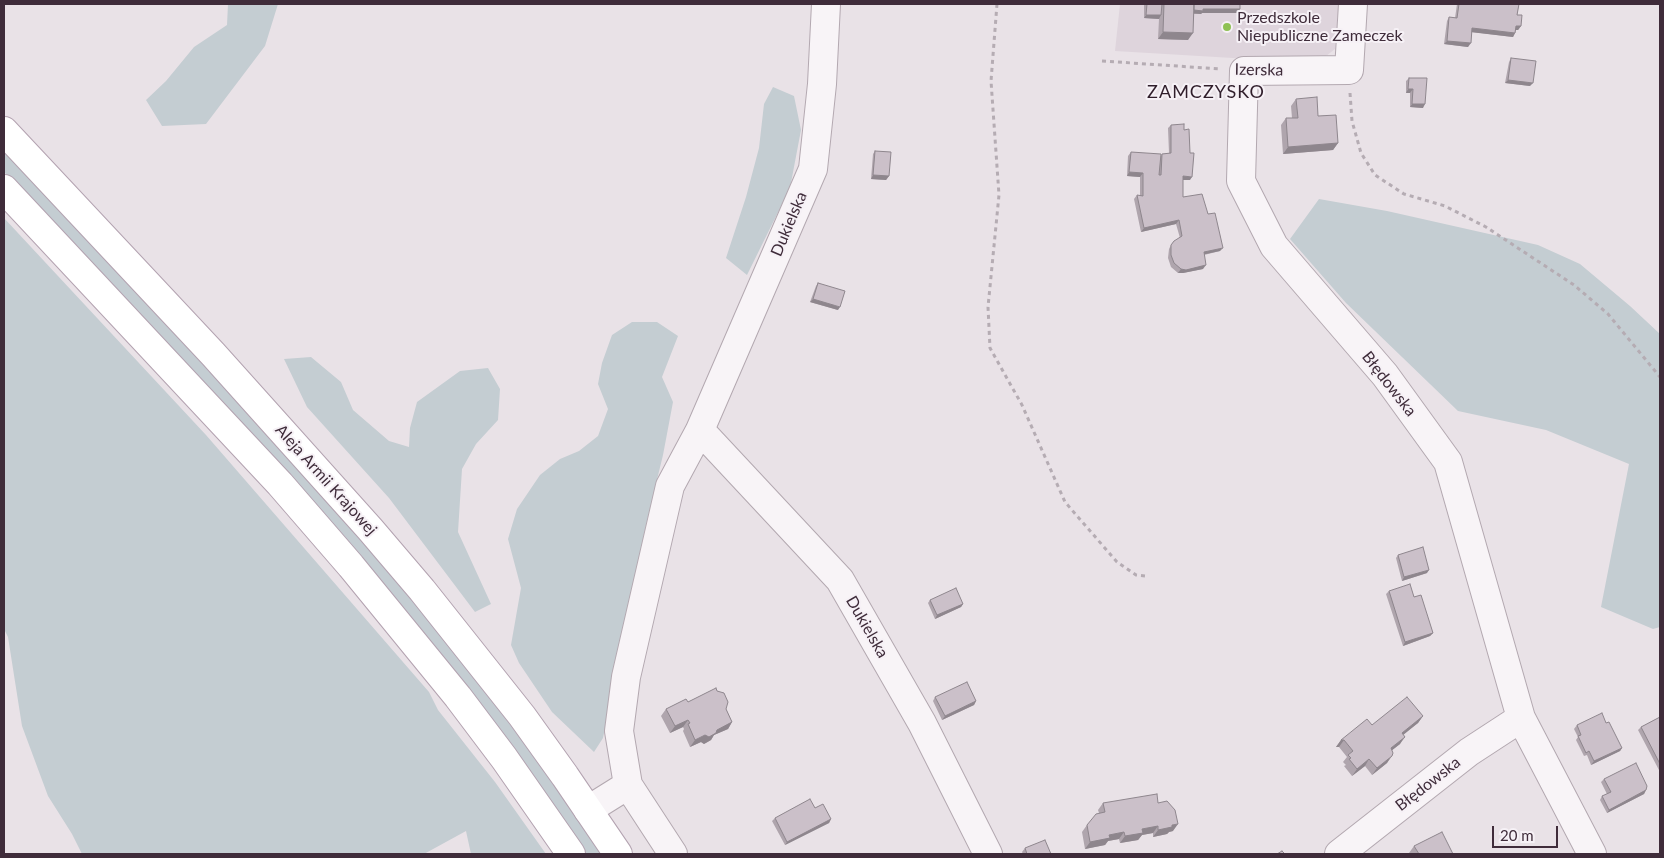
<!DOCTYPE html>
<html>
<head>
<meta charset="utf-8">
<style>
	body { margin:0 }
	#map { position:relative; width:1664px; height:858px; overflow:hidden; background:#e9e2e7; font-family:Lato,sans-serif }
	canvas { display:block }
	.frame { position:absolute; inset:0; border:5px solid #3f2c3a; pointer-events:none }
	.scale { position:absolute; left:1492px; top:826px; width:66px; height:22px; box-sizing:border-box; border:2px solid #3f2c3a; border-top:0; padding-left:6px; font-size:15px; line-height:18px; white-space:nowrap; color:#3f2c3a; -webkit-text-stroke:4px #f6f1f6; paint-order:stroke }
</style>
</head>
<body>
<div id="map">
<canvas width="1664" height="858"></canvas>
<div class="frame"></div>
<div class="scale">20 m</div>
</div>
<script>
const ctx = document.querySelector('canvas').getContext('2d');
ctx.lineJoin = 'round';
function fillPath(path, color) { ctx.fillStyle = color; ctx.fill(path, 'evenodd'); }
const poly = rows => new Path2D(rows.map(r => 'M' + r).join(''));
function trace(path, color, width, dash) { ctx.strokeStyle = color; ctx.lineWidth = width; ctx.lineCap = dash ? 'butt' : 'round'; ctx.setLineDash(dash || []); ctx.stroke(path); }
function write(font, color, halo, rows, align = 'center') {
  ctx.font = font + ' Lato,sans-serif'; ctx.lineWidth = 4; ctx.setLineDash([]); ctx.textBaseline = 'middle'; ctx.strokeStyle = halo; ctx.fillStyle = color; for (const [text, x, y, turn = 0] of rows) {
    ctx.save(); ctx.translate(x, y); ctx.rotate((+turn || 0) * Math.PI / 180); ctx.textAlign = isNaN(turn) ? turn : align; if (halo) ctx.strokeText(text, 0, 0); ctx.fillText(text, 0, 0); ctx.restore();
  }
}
fillPath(poly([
	[1120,4,1339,4,1335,49,1317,63,1115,51]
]), '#ded4dc');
fillPath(poly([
	[228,4,278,4,265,46,206,124,162,126,146,100,166,81,194,47,227,25],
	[773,87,794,96,801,130,790,188,747,275,726,258,746,197,759,148,764,104],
	[4,149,256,419,412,599,464,663,554,783,602,854,585,854,579,845,42,212,4,172],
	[1319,199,1387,211,1538,245,1580,264,1630,306,1660,334,1660,627,1653,629,1601,607,1629,464,1546,430,1458,411,1346,303,1290,239],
	[4,218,206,435,429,692,438,710,495,782,546,854,471,854,466,831,424,854,82,854,72,834,48,796,22,726,8,637,4,629],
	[632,322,657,322,678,336,662,377,673,402,663,455,646,525,603,738,594,752,552,712,519,663,511,645,521,588,508,539,517,509,540,475,560,459,579,451,598,436,608,409,598,384,602,363,612,335],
	[311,357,341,382,353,410,389,441,409,447,410,428,417,402,460,371,488,368,500,389,498,420,476,444,462,469,458,532,491,604,475,612,389,498,307,407,284,359]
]), '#c4cdd2');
const minor = poly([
	[1353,4,1349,70,1244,71,1241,181,1274,246,1385,375,1448,462,1521,718,1592,854],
	[700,430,840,580,922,723,988,854],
	[588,810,628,785],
	[673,854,628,785,619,731,626,677,670,486,700,430,813,169,822,84,826,4],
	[1339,854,1469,752,1521,718]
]);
const major = poly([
	[4,131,213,354,370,529,422,590,522,716,565,776,618,854],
	[4,189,280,484,351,566,458,697,504,758,571,854]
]);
trace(minor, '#b3a8b0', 30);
trace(major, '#b3a2b0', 30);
trace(poly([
	[997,4,991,81,999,195,988,307,990,348,1022,405,1065,502,1117,562,1136,575,1146,576],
	[1102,61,1221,69],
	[1350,93,1352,121,1361,153,1375,175,1404,194,1445,206,1486,227,1574,285,1608,314,1660,377]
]), '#b5acb3', 3, [4, 4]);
trace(minor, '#f8f4f7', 28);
trace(major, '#fff', 28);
fillPath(poly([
	[1144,4,1240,4,1237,13,1202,13,1201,14,1194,14,1188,40,1158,39,1159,19,1144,18],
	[1457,4,1519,4,1517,15,1521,26,1518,30,1516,30,1515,33,1513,37,1472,32,1468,47,1444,44,1447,21,1449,17,1455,18],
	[1511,58,1530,86,1505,83,1509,62],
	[1409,78,1423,108,1410,107,1410,93,1406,93,1406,81],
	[1296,99,1318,116,1338,143,1333,150,1283,154,1281,125,1286,118,1292,118,1291,106],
	[1171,125,1184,130,1190,180,1183,180,1183,197,1208,214,1220,251,1204,255,1203,269,1183,273,1178,273,1171,267,1168,258,1169,249,1171,245,1174,241,1180,238,1176,224,1141,232,1134,199,1137,195,1140,196,1140,177,1127,176,1128,156,1131,152,1161,156,1162,154,1169,153,1168,128],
	[875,151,889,176,886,180,871,179,873,154],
	[818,283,838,310,810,302,816,286],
	[1398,555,1427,573,1402,581,1396,558],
	[1389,591,1414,597,1433,633,1430,636,1403,646,1386,594],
	[930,600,963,604,961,607,935,619,928,603],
	[935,697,976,701,974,705,942,720,933,701],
	[688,702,726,709,732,722,728,729,714,735,711,740,704,744,701,742,690,747,683,731,684,729,683,727,670,733,661,716,666,709],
	[1423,716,1418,723,1403,734,1400,744,1392,750,1387,763,1372,775,1365,766,1352,776,1344,766,1346,765,1343,762,1347,757,1339,747,1336,747,1341,740,1372,725],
	[1660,717,1660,772,1638,730,1641,727],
	[1606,723,1622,748,1620,751,1591,765,1587,755,1584,756,1576,740,1578,737,1574,729,1577,725],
	[1604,779,1646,790,1644,794,1607,813,1600,800,1602,796,1607,794,1601,782],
	[1103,803,1158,803,1173,831,1169,832,1167,834,1153,837,1153,833,1142,835,1138,840,1120,843,1119,839,1108,841,1105,845,1085,849,1082,832,1087,825,1099,813,1098,810],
	[815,808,831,819,829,823,785,845,772,821,775,818],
	[1414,846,1453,854,1410,854,1409,853],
	[1025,848,1051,854,1023,854,1022,852]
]), '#afa5ad');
fillPath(poly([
	[1203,9,1240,9,1237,13,1202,13,1201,14,1189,13,1191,10],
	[1146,15,1161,15,1159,19,1144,18],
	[1516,26,1521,26,1518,30,1514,30],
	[1472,28,1515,33,1513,37,1470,32],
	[1163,32,1193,33,1188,40,1158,39],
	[1447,41,1471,43,1468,47,1444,44],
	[1508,80,1533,83,1530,86,1505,83],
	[1408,89,1413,89,1410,93,1406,93],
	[1412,104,1425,104,1423,108,1410,107],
	[1338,143,1333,150,1283,154,1288,147],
	[1129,172,1143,173,1140,177,1127,176],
	[873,175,889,176,886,180,871,179],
	[1183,176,1192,177,1190,180,1181,180],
	[1179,220,1176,224,1141,232,1144,228],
	[1223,248,1220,251,1201,255,1204,252],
	[1206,265,1203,269,1183,273,1178,273,1181,269],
	[813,299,840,307,838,310,810,302],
	[1429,570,1427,573,1402,581,1404,577],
	[963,604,961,607,935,619,937,615],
	[1433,633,1430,636,1403,646,1405,642],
	[976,701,974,705,942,720,945,716],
	[1423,716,1418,723,1397,740,1402,733],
	[688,720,683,727,670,733,675,726],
	[732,722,728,729,714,735,711,740,704,744,701,742,690,747,695,740],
	[1405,737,1400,744,1386,755,1391,748],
	[1341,740,1344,740,1339,747,1336,747],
	[1622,748,1620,751,1591,765,1594,761],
	[1392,756,1387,763,1372,775,1377,768],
	[1369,759,1365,766,1352,776,1357,769],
	[1646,790,1644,794,1607,813,1609,810],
	[831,819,829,823,785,845,787,842],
	[1178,824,1173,831,1169,832,1167,834,1153,837,1158,830,1172,825],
	[1158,826,1153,833,1142,835,1138,840,1120,843,1125,836,1142,829],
	[1124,832,1119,839,1108,841,1105,845,1085,849,1090,842,1109,835]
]), '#8e868d');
const building = poly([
	[1147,4,1162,4,1161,15,1146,15,1147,4],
	[1164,4,1194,4,1193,33,1163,32,1164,4],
	[1194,4,1240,4,1240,9,1203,9,1203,11,1194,10,1194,4],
	[1459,4,1519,4,1517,15,1522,15,1521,26,1516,26,1515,33,1472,28,1471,43,1447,41,1449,17,1457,18,1459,4],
	[1511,58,1536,61,1533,83,1508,80,1511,58],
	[1409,78,1427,78,1425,104,1412,104,1413,89,1408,89,1409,78],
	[1317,97,1318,116,1336,115,1338,143,1288,147,1286,118,1298,118,1296,99,1317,97],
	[1184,124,1184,130,1189,129,1190,153,1194,153,1192,177,1183,176,1183,197,1202,194,1208,214,1215,213,1223,248,1204,252,1206,265,1186,270,1181,269,1174,263,1171,255,1171,245,1174,241,1182,236,1179,220,1144,228,1137,195,1143,196,1143,173,1129,172,1131,152,1161,154,1159,175,1161,175,1162,154,1171,153,1171,125,1184,124],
	[875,151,891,152,889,176,873,175,875,151],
	[818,283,845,291,840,307,813,299,818,283],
	[1423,547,1429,570,1404,577,1398,555,1423,547],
	[1410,584,1414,597,1421,595,1433,633,1405,642,1389,591,1410,584],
	[956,588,963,604,937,615,930,600,956,588],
	[967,682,976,701,945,716,935,697,967,682],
	[716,688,717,691,724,693,728,702,726,709,732,722,717,730,716,733,709,737,705,735,695,740,688,724,690,723,688,720,675,726,666,709,686,699,688,702,716,688],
	[1407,697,1423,716,1402,733,1405,737,1391,748,1393,753,1392,756,1377,768,1369,759,1357,769,1349,759,1351,758,1348,755,1353,751,1344,740,1341,740,1367,719,1372,725,1407,697],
	[1602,713,1606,723,1609,722,1622,748,1594,761,1589,751,1586,753,1578,736,1581,735,1577,725,1602,713],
	[1660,717,1660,764,1641,727,1660,717],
	[1636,763,1647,786,1646,790,1609,810,1602,796,1611,792,1604,779,1636,763],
	[1157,794,1158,803,1167,801,1175,810,1178,824,1172,825,1172,827,1158,830,1158,826,1142,829,1143,833,1125,836,1124,832,1109,835,1110,838,1090,842,1087,825,1096,814,1105,812,1103,803,1157,794],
	[810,799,815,808,823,804,831,819,787,842,775,818,810,799],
	[1442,832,1453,854,1419,854,1414,846,1442,832],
	[1045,840,1051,854,1027,854,1025,848,1045,840],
	[1282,851,1285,854,1277,854,1282,851]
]);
fillPath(building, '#cbc0c9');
trace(building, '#8e868d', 1);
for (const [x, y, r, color] of [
	[1227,27,5,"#8fc154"]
]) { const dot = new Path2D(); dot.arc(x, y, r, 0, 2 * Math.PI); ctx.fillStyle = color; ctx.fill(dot); trace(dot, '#f6f1f6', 2); }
write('16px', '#3f2c3a', '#f6f1f6', [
	["Przedszkole",1237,18],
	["Niepubliczne Zameczek",1237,36]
], 'left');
write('16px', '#3f2c3a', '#f6f1f6', [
	["Izerska",1259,70,1],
	["Dukielska",789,224,-67],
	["Błędowska",1389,384,52],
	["Aleja Armii Krajowej",326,480,48],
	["Dukielska",867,627,60],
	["Błędowska",1428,784,-38]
]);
ctx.letterSpacing = '1px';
write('18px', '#301e2b', '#f6f1f6', [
	["ZAMCZYSKO",1206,92]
]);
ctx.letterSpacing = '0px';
</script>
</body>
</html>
